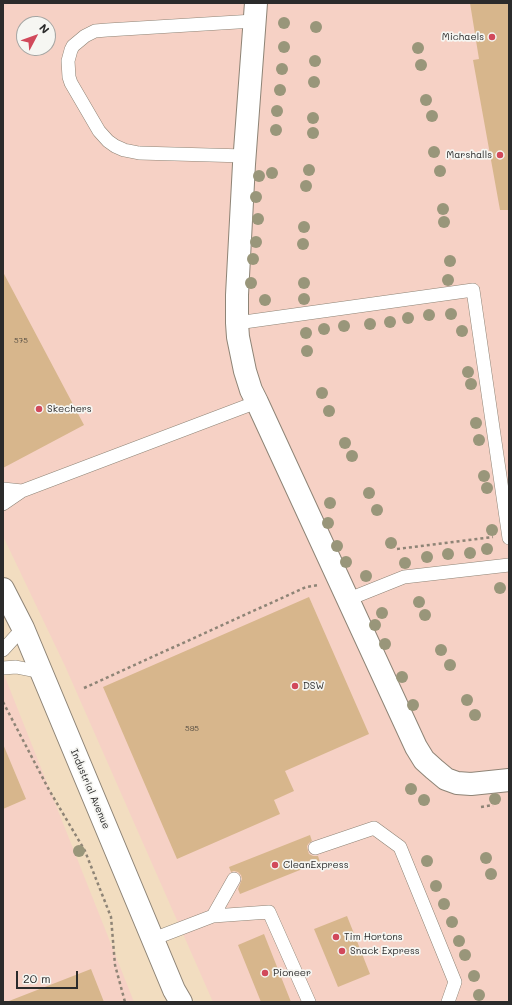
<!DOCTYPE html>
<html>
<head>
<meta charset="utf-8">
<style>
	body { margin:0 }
	#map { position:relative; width:512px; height:1005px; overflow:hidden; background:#f2ddc0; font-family:Mali,sans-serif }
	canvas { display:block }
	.frame { position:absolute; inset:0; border:4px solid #2b2b2b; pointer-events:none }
	.north { position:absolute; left:16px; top:16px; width:40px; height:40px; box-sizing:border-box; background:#f6f6f2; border:1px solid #a5a5a2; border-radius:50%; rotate:49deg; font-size:11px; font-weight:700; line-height:16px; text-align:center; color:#2b2b2b }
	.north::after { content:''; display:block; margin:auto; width:14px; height:18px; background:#d1495b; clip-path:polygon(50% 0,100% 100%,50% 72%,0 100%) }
	.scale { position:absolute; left:16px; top:971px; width:62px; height:18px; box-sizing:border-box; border:2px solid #2b2b2b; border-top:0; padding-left:5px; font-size:12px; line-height:14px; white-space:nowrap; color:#2b2b2b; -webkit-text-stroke:3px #f6f6f2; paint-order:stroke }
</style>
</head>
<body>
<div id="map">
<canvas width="512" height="1005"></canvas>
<div class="frame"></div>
<div class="north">N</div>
<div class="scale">20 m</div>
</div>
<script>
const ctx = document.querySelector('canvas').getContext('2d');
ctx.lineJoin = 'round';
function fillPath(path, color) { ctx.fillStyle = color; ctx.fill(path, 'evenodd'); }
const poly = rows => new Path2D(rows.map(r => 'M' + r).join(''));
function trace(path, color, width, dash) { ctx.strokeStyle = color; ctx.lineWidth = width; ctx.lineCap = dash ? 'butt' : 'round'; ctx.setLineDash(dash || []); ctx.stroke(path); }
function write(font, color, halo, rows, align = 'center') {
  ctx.font = font + ' Mali,sans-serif'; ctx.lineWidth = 3.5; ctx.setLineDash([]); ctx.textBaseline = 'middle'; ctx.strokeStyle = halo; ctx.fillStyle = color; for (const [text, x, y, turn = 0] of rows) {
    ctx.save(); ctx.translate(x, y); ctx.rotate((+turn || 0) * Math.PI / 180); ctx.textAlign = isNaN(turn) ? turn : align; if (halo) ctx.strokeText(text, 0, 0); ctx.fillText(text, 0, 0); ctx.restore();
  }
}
fillPath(poly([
	[3,3,509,3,509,1002,213,1002,65,666,3,536],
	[24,24,48,24,48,48,24,48],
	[3,672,134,1002,3,1002]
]), '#f6d1c5');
fillPath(poly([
	[470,3,509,3,509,210,500,210,473,60,479,59],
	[3,272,84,425,3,468],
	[309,597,369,734,285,771,294,791,274,800,280,814,177,859,103,687],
	[3,744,26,799,3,809],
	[310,835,312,841,309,843,307,846,308,851,309,854,313,856,318,856,320,862,240,894,238,889,242,879,241,875,238,872,234,871,231,872,229,867],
	[347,916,370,974,338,987,314,929],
	[264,934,291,1002,261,1002,238,945],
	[91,969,104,1002,9,1002,9,1001]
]), '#d7b68c');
const lane = poly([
	[245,156,139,153,124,150,115,146,108,141,99,131,71,83,69,77,68,61,71,50,73,46,85,36,95,31,107,30,254,21],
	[237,323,473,290,509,538],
	[3,489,22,491,3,504],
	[22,491,257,402],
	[349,599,404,577,509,565],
	[3,650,23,628],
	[3,668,16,667,41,672],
	[315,848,374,828,400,847,455,982,448,1002],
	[213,916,234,879],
	[153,939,213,916,269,912,309,1002]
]);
const street = poly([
	[256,3,244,164,237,295,237,323,238,337,245,371,251,390,257,402,416,747,424,760,434,769,446,779,457,783,471,784,509,780]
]);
const secondary = poly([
	[3,589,23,628,174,990,181,1002]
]);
trace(lane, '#8e8476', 14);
trace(street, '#8e8476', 24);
trace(secondary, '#8e8476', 24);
trace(poly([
	[397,549,493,537],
	[84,688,306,587,318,585],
	[3,702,48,788,85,851,111,917,115,965,125,1002],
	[481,807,493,805]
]), '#8e8476', 2.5, [3, 3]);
trace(lane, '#fff', 13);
trace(street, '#fff', 22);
trace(secondary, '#fff', 22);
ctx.fillStyle = '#99967a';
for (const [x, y] of [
	[284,23],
	[316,27],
	[284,47],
	[418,48],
	[315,61],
	[421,65],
	[282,69],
	[314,82],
	[280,90],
	[426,100],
	[277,111],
	[432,116],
	[313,118],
	[276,130],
	[313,133],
	[434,152],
	[309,170],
	[440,171],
	[272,173],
	[259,176],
	[306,186],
	[256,197],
	[443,209],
	[258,219],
	[444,222],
	[304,227],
	[256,242],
	[303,244],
	[253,259],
	[450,261],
	[448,280],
	[251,283],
	[304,283],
	[304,299],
	[265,300],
	[451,314],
	[429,315],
	[408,318],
	[390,322],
	[370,324],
	[344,326],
	[324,329],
	[462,331],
	[306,333],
	[307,351],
	[468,372],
	[471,384],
	[322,393],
	[329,411],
	[476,423],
	[479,440],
	[345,443],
	[352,456],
	[484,476],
	[487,488],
	[369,493],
	[330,503],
	[377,510],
	[328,523],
	[492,530],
	[391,543],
	[337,546],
	[487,549],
	[470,553],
	[448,554],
	[427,557],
	[346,562],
	[405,563],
	[366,576],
	[500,588],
	[419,602],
	[382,613],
	[425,615],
	[375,625],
	[385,644],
	[441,650],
	[450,665],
	[402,677],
	[467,700],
	[413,705],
	[475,715],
	[411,789],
	[495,799],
	[424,800],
	[79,851],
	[486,858],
	[427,861],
	[491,874],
	[436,886],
	[444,904],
	[452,922],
	[459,941],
	[465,955],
	[474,976],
	[479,995]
]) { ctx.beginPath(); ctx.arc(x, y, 6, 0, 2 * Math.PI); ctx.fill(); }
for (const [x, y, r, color] of [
	[492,37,4,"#d1495b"],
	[500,155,4,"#d1495b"],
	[39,409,4,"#d1495b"],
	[295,686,4,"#d1495b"],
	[275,865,4,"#d1495b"],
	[336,937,4,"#d1495b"],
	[342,951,4,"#d1495b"],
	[265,973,4,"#d1495b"]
]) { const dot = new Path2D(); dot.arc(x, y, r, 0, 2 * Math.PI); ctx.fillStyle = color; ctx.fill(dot); trace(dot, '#f6f6f2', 1.5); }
write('8px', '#564e43', null, [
	["575",21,341],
	["595",192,729]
]);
write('10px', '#2b2b2b', '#f6f6f2', [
	["Michaels",484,37,"right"],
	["Marshalls",492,155,"right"],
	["Skechers",47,409],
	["DSW",303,686],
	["CleanExpress",283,865],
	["Tim Hortons",344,937],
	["Snack Express",350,951],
	["Pioneer",273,973]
], 'left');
write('10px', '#2b2b2b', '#f6f6f2', [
	["Industrial Avenue",90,789,67]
]);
</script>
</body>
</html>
